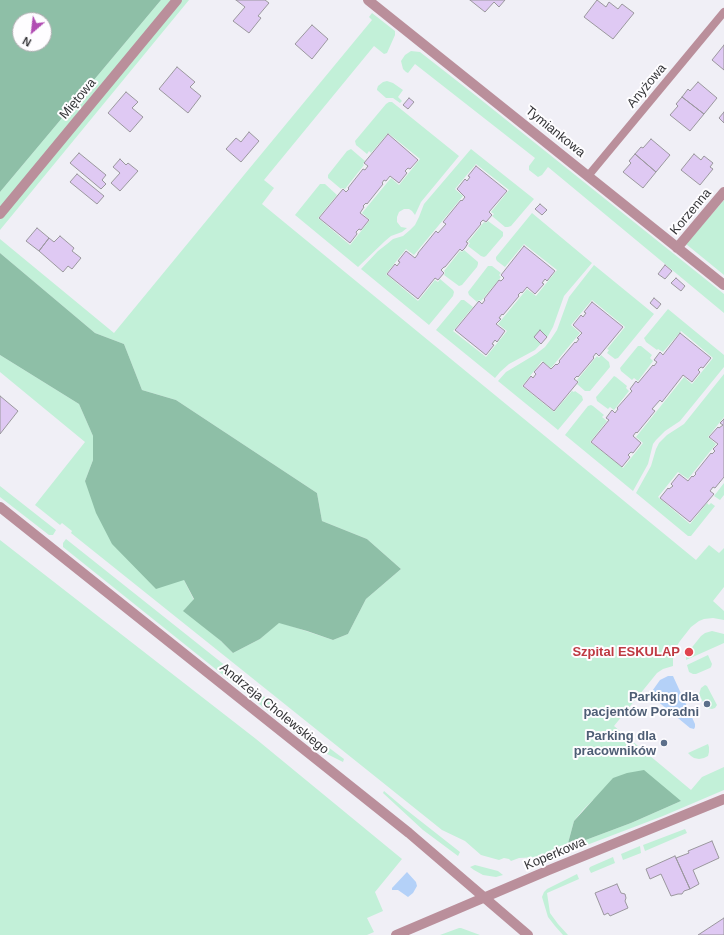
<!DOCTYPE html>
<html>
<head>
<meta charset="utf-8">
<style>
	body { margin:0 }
	#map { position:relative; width:724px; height:935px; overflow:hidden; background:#f0eff6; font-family:Arial,sans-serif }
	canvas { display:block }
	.north { position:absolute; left:12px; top:12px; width:40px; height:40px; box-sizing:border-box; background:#fefdff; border:1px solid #adacaf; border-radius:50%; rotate:208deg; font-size:11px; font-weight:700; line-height:16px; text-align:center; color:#333336 }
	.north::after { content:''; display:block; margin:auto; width:14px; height:18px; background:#b14db3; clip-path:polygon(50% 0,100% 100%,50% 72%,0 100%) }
</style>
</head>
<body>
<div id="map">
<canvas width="724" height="935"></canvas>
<div class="north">N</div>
</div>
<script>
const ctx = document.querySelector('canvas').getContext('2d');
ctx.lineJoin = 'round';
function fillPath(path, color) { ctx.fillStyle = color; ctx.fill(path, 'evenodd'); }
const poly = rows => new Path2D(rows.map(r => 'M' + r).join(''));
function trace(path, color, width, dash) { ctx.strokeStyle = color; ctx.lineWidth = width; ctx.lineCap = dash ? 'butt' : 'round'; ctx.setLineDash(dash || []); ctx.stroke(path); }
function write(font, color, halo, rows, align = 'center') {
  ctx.font = font + ' Arial,sans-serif'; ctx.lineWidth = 4; ctx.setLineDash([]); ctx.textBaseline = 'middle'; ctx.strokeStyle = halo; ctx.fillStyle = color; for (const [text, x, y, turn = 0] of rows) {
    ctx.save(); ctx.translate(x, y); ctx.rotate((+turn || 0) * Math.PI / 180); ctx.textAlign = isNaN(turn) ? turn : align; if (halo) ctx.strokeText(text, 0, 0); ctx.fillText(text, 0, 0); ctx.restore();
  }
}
fillPath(poly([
	[161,0,189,0,0,230,0,192],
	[372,13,395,31,395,35,387,53,384,54,374,46,264,180,274,188,262,204,696,560,709,545,719,553,724,548,724,587,713,601,724,611,724,620,713,618,704,619,699,621,691,627,680,641,675,649,673,654,673,666,663,669,657,673,614,726,691,790,702,777,724,767,724,790,663,816,571,851,556,856,519,858,511,861,509,859,504,858,499,860,481,855,465,841,442,830,71,533,72,531,62,523,60,525,35,505,85,442,0,372,0,355,79,404,93,436,93,460,85,481,184,580,194,600,184,610,221,641,233,653,260,639,279,622,333,640,348,634,366,599,401,569,367,539,322,521,317,493,176,400,142,390,124,344,95,333,0,253,0,239,114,333,244,175,372,20,369,17],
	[593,800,681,801,631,823,567,847,574,821,583,810],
	[411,51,420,52,475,95,724,294,724,313,548,167,542,175,538,177,529,170,529,166,535,158,415,64,408,73,406,72,403,69,401,61,405,55],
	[387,81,393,83,403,90,398,97,402,101,400,103,393,98,386,98,377,90,377,89,378,86,383,82],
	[389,102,392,102,459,156,421,202,415,215,412,211,409,209,404,209,399,212,397,217,397,222,401,227,407,228,402,232,391,236,385,241,358,267,295,215,320,184,325,184,337,195,318,218,350,245,370,220,362,213,391,178,399,185,420,159,388,133,371,153,369,151,367,154,356,145,355,141,386,104],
	[351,149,365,161,363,164,364,165,345,189,342,188,341,189,328,178,328,175,347,151],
	[471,149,534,199,511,226,508,227,505,227,492,216,494,214,491,212,509,190,476,164,455,189,463,196,414,255,406,249,386,274,418,301,435,280,438,282,440,279,453,290,454,292,453,296,429,325,361,269,378,251,387,244,393,239,403,236,410,230,415,225,419,217,424,204],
	[724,200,724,275,686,244],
	[532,213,592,263,564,296,553,327,548,336,535,350,509,364,500,372,495,378,436,330,461,300,464,300,473,307,453,331,486,357,507,331,498,324,527,289,536,296,557,270,524,244,505,267,497,261,496,259,496,257],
	[488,221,503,232,503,236,486,256,484,257,481,256,468,246,470,243,468,242,484,222,486,223],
	[464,250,478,262,478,264,477,267,462,285,459,286,444,275,445,273,444,271,460,251,462,252],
	[594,265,654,314,618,358,615,359,607,353,609,350,607,349,625,327,592,300,571,325,580,333,551,368,542,361,522,386,554,412,572,391,574,392,575,391,582,396,583,400,558,430,498,381,506,372,536,354,545,347,551,339,557,330,569,297],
	[488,266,492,266,501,273,499,275,501,277,481,301,479,300,477,302,469,295,468,292],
	[668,309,724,355,724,367,680,421,665,431,656,440,653,444,648,464,633,491,565,435,588,406,591,405,593,406,604,415,602,417,607,421,590,442,623,468,643,443,636,437,684,377,692,384,713,358,681,331,663,352,658,349,657,350,646,342,644,338,645,337],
	[638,346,641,346,652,355,650,358,653,361,638,381,634,378,632,380,621,371,620,368],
	[601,355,609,362,610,367,590,391,585,391,577,384,579,382,577,380,597,356,599,358],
	[724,374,724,417,708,437,716,444,688,479,678,472,658,497,690,524,707,503,709,505,711,503,715,506,691,536,688,536,636,493,651,466,656,449,659,443,667,435,684,424],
	[614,376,616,377,627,386,626,388,629,391,614,410,610,407,608,409,597,401,596,397,597,396],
	[724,483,724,495,720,500,714,496],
	[0,486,56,530,53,535,49,535,0,497],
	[66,539,324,744,344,759,343,762,313,747,63,547,63,543],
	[0,540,256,739,402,859,375,892,383,911,367,918,374,932,367,935,0,935],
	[712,631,724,634,724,643,686,660,686,657,689,651,701,636,705,633],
	[708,655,712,664,711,667,710,668,696,674,693,674,689,672,687,665],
	[705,685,707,686,717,705,715,708,712,709,707,708,705,706,699,694,701,688],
	[708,744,709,747,709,752,708,756,704,758,699,759,694,758,691,756,688,753],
	[384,791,404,808,460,852,458,856,423,830,383,793],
	[685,829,687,833,645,851,643,845],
	[640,846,641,853,623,860,621,854],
	[613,857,615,863,591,873,589,869,590,867],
	[475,865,498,871,503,875,496,877,483,875,474,870,470,867],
	[577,874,579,879,547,893,550,913,558,924,568,935,563,935,555,926,548,917,542,897,544,892,547,889],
	[459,928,461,928,480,935,440,935]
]), '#c2f0d8');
fillPath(poly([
	[0,0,161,0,0,192],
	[20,20,44,20,44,44,20,44],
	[0,253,95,333,124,344,142,390,176,400,317,493,322,521,367,539,401,569,366,599,348,634,333,640,307,631,279,623,260,639,233,653,221,641,183,611,194,599,184,580,156,589,112,544,96,513,85,481,93,460,93,436,79,404,0,355],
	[644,770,681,801,631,823,567,847,574,821,613,778,627,773]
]), '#8ebfa7');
fillPath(poly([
	[668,676,673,676,695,724,695,727,694,729,690,728,650,695,650,694,660,680],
	[407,872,416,882,417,886,413,893,408,897,398,890,392,890,392,888]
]), '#b4d1f8');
const building = poly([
	[236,0,265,0,269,3,258,16,261,18,249,33,233,21,245,7,236,0],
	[470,0,505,0,499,7,494,2,485,12,470,0],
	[597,0,606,7,609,2,618,9,622,4,634,13,613,39,584,17,597,0],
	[312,25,328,39,312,59,295,44,312,25],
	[724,45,724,70,712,60,724,45],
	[177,67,195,82,190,87,201,96,188,113,159,89,177,67],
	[698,82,717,98,704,114,682,97,688,89,690,91,698,82],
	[126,92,138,102,132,108,143,117,130,132,108,113,126,92],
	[682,97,704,114,690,131,670,115,678,106,676,104,682,97],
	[409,98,414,102,408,109,403,105,409,98],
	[724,112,724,123,719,118,724,112],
	[249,132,259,141,241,162,226,149,236,138,241,142,249,132],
	[388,134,418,160,410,169,408,168,405,171,407,173,399,183,390,176,386,181,384,180,382,183,383,184,367,204,366,203,363,206,364,207,360,213,369,220,361,230,359,229,356,232,357,234,350,243,319,218,343,189,346,192,349,189,348,188,363,169,365,170,368,166,364,163,388,134],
	[651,139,670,155,656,172,635,154,641,147,643,148,651,139],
	[79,153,106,175,102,180,106,184,101,189,70,163,79,153],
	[635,154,656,172,643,188,623,172,631,163,629,161,635,154],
	[694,154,701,160,704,156,713,163,710,167,713,169,700,185,681,170,694,154],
	[120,159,126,165,128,163,138,171,120,191,111,183,120,173,113,167,120,159],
	[476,166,507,191,489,212,492,215,486,222,483,220,480,223,481,224,466,242,468,243,465,248,462,251,460,249,445,267,444,267,441,270,444,273,438,280,435,278,418,299,387,274,395,264,397,266,400,262,398,261,406,251,415,258,418,254,418,253,436,231,438,233,446,224,443,222,461,200,462,201,465,197,457,189,465,179,467,181,470,177,468,176,476,166],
	[77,174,104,196,97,204,70,182,77,174],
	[540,204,547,210,542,215,535,209,540,204],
	[37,228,49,238,39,251,26,241,37,228],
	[60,236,74,248,72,251,81,258,72,269,68,266,63,272,39,251,49,238,54,242,60,236],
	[524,246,555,271,547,281,545,279,542,283,544,284,535,294,527,287,522,293,521,292,518,295,519,296,503,315,502,314,499,318,501,319,496,324,505,331,497,342,495,340,492,344,494,345,486,355,455,330,479,301,482,304,485,300,484,299,499,280,501,281,504,278,501,275,524,246],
	[665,265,672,271,665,279,658,274,665,265],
	[676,278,685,286,681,291,671,283,676,278],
	[654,298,661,304,657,309,650,303,654,298],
	[592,302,623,327,599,356,596,353,593,357,594,358,578,377,577,376,574,379,578,382,554,411,523,386,531,376,533,378,536,374,534,372,543,362,551,369,556,364,557,365,560,362,559,361,575,342,576,343,579,339,577,338,582,333,573,325,581,315,583,317,586,313,584,312,592,302],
	[540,330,547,337,541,344,534,337,540,330],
	[680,333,711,358,703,368,701,367,698,370,700,372,692,382,683,375,680,379,662,402,660,400,652,409,655,411,637,433,636,432,633,436,641,443,633,453,631,452,628,455,630,457,622,467,591,442,609,420,606,418,612,410,615,413,618,409,617,408,632,391,630,389,636,381,638,383,653,365,654,366,657,362,654,360,660,352,663,355,680,333],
	[0,396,18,411,0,434,0,396],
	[724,419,724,477,715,488,713,487,710,491,714,494,690,522,660,498,668,488,669,489,673,486,671,484,679,474,688,481,692,476,693,477,696,474,695,473,711,453,712,454,715,451,713,449,718,444,709,437,718,427,719,428,723,425,720,423,724,419],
	[712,841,719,858,693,870,699,884,690,889,676,858,689,853,688,851,712,841],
	[675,856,690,889,684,891,682,894,678,894,671,896,661,874,650,879,646,869,675,856],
	[617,884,621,893,625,894,626,898,625,901,628,908,610,916,608,913,604,915,595,893,617,884],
	[724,918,724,935,698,935,724,918]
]);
fillPath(building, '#dfc9f3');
trace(building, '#9a979d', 1);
trace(poly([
	[588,176,724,12]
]), '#ba8f9b', 8);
trace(poly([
	[368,0,724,285],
	[0,214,177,0],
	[677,248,724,192],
	[0,507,409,833,528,935],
	[396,935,549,870,724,799]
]), '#ba8f9b', 10);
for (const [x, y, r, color] of [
	[689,652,5,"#e0444e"],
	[707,704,4,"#5c6f8a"],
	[664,743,4,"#5c6f8a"]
]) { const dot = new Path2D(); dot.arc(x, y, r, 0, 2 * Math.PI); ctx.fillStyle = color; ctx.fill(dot); trace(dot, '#fefdff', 1.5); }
write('13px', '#333336', '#fefdff', [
	["Anyżowa",647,86,-50],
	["Miętowa",78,99,-50],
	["Tymiankowa",555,132,39],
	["Korzenna",691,212,-50],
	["Andrzeja Cholewskiego",274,709,39],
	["Koperkowa",555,854,-23]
]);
write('bold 13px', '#be3a42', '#fefdff', [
	["Szpital ESKULAP",680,652]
], 'right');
write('bold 13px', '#4e5e75', '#fefdff', [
	["Parking dla",699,697],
	["pacjentów Poradni",699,712],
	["Parking dla",656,736],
	["pracowników",656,751]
], 'right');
</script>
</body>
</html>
